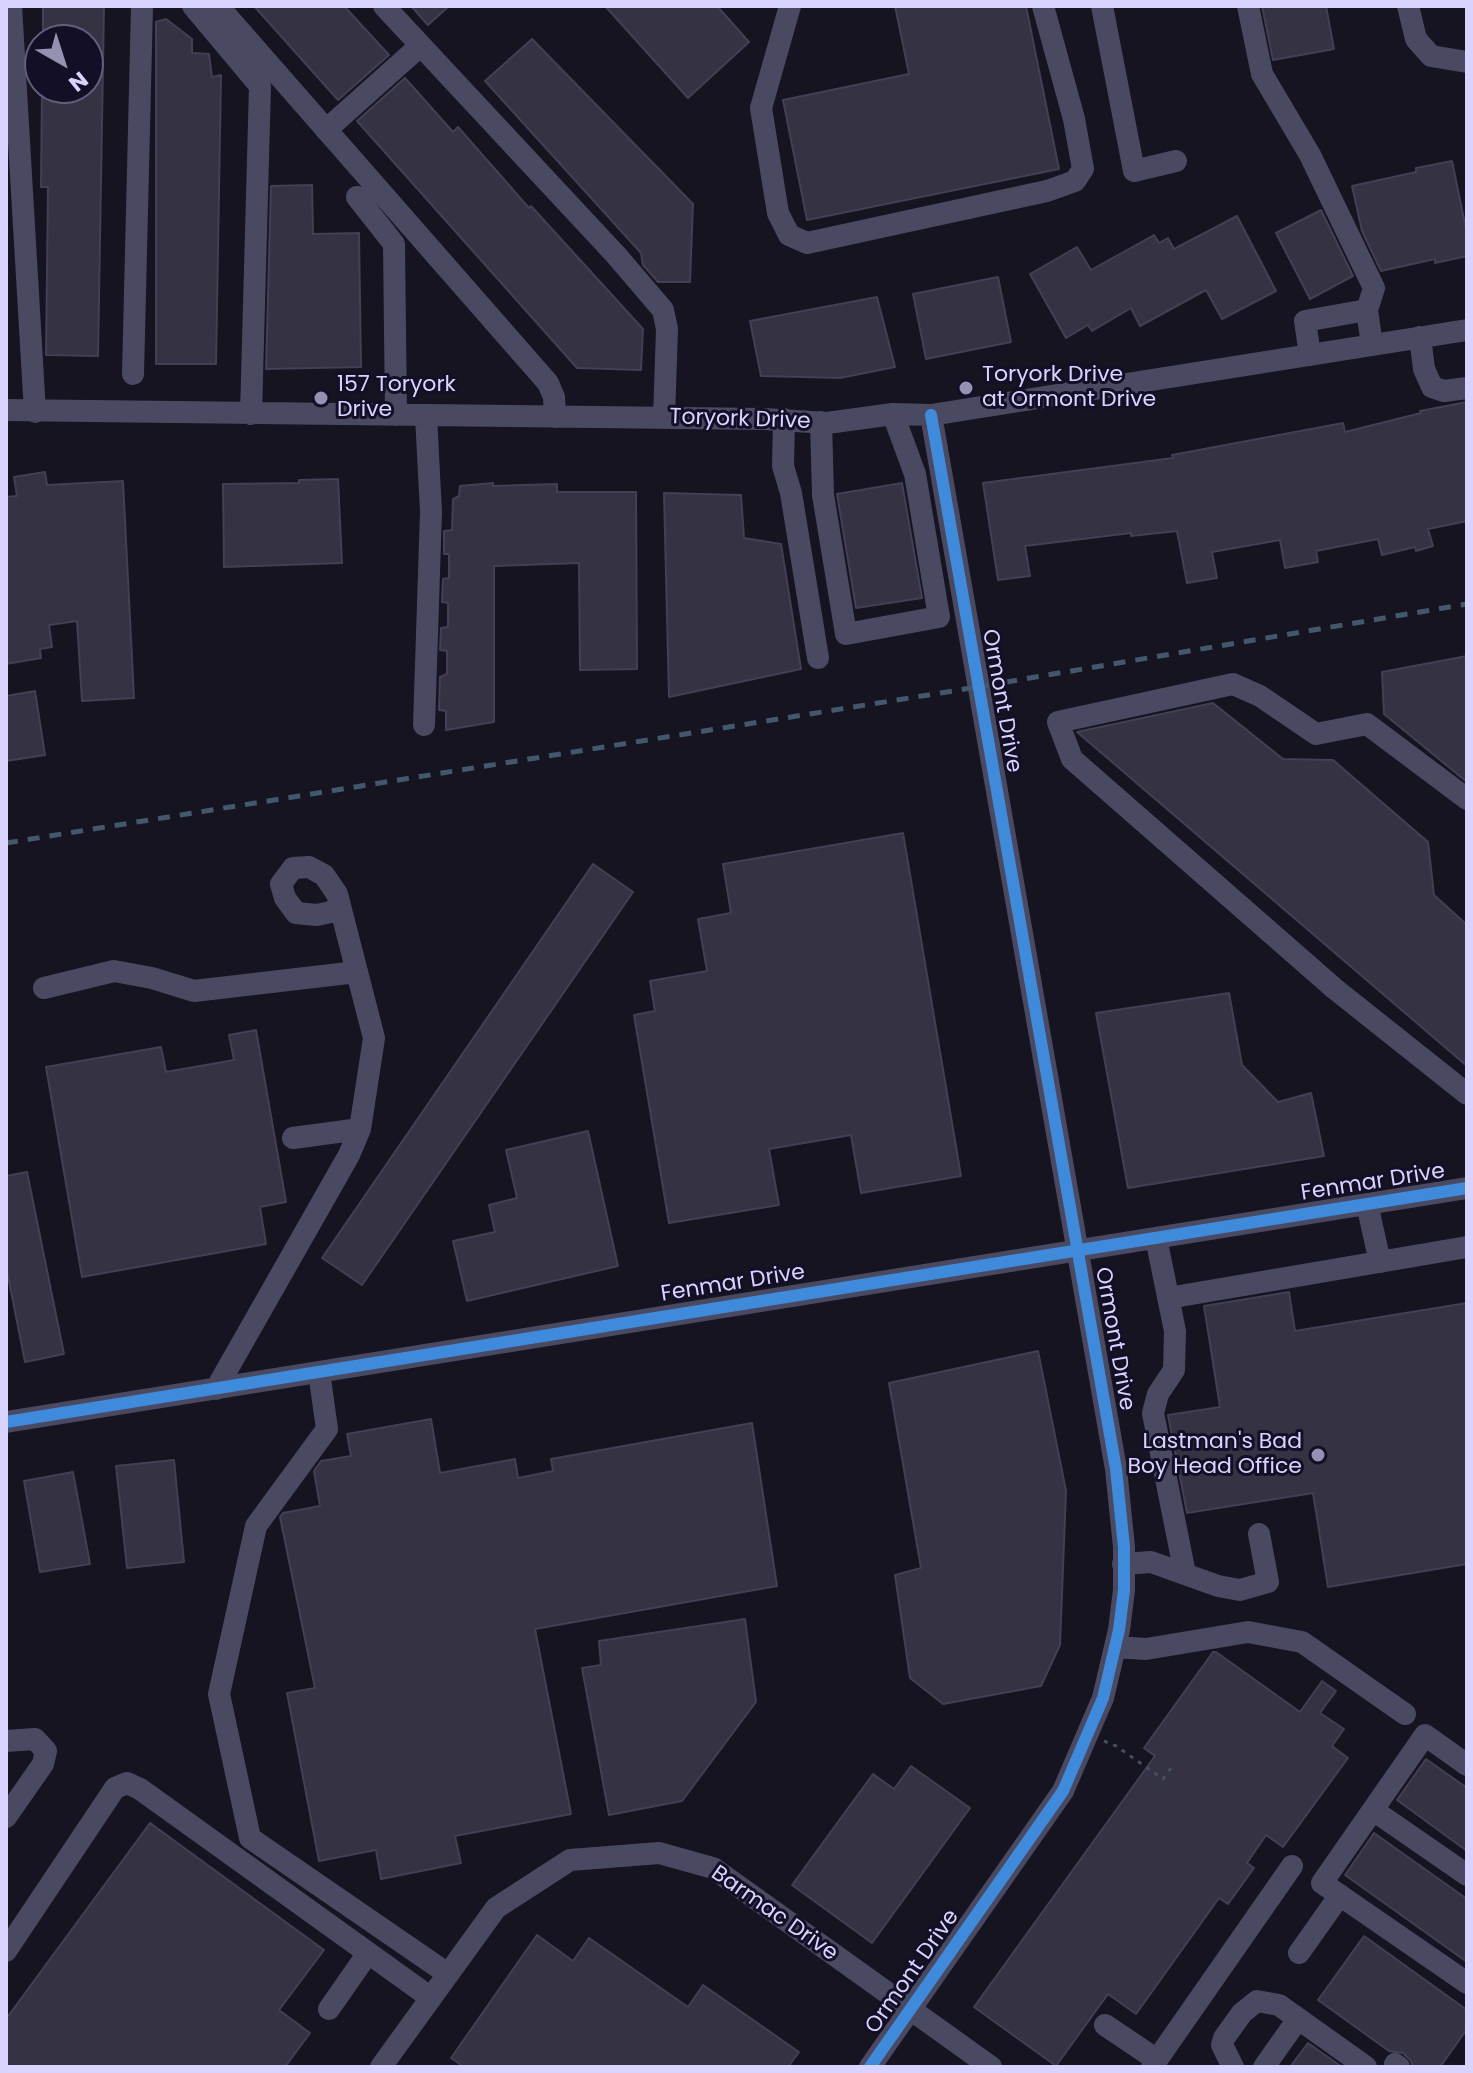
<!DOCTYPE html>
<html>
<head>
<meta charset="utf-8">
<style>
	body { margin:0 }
	#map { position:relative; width:1473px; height:2073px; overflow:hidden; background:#161421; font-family:Poppins,sans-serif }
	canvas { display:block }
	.frame { position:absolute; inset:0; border:8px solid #d9d4ff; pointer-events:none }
	.north { position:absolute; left:24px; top:24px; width:80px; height:80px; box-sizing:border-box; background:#130f26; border:2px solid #625e7d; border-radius:50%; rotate:141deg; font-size:22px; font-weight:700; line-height:32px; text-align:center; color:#d9d4ff }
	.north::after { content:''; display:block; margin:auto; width:28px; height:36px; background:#9591b1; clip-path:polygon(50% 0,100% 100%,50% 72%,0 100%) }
</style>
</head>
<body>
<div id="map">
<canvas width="1473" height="2073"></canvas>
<div class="frame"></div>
<div class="north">N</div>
</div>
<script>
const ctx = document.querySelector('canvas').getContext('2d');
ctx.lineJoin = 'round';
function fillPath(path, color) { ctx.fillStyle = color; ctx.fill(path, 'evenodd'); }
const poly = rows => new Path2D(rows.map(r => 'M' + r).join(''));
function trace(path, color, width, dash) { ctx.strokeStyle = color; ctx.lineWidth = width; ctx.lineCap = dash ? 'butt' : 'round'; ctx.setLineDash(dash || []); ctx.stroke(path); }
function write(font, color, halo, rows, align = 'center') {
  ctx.font = font + ' Poppins,sans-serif'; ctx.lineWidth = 6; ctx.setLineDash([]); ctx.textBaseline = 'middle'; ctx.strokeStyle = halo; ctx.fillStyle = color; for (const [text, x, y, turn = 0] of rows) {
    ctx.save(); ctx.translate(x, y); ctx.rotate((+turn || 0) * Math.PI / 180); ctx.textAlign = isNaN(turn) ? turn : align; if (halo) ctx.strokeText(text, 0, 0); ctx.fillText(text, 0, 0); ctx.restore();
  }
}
const building = poly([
	[43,6,104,6,98,356,46,355,48,187,41,187,42,88,88,88,88,40,43,40,43,6],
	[254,6,344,6,389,55,338,100,254,6],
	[411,6,449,6,428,25,411,6],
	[605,6,717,6,749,42,688,98,605,6],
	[895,6,1026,6,1059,169,807,220,783,100,909,74,895,6],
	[1262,6,1326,6,1334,49,1273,60,1262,6],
	[166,19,192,39,192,53,209,54,212,77,221,75,216,364,156,364,156,22,166,19],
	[532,39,693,204,690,282,658,282,643,265,641,253,485,81,532,39],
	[405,78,453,132,458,127,529,208,531,206,643,329,641,370,577,368,357,121,405,78],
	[1452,161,1467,234,1467,256,1435,263,1435,259,1381,271,1362,231,1352,186,1416,172,1416,168,1452,161],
	[312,185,313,234,359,233,361,367,266,369,271,186,312,185],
	[1321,210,1353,276,1310,299,1276,233,1321,210],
	[1237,216,1276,291,1222,319,1206,290,1140,326,1131,308,1092,331,1088,325,1066,338,1030,274,1077,247,1091,270,1154,235,1159,243,1168,238,1174,249,1237,216],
	[998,277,1011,342,926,359,913,294,998,277],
	[877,297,895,367,840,378,761,376,750,321,877,297],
	[1467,402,1467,521,1428,529,1433,546,1416,551,1415,547,1382,555,1378,539,1316,551,1318,562,1285,568,1280,540,1212,552,1217,578,1187,583,1177,531,1131,536,1131,533,1025,546,1030,576,998,580,983,483,1173,458,1172,455,1343,423,1345,432,1421,413,1420,411,1467,402],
	[45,472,47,485,123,481,134,698,82,701,77,621,49,625,52,647,40,649,41,658,6,664,6,497,17,496,14,477,45,472],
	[338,479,342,563,224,567,223,484,299,483,299,480,338,479],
	[493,483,493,486,557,484,557,492,636,492,637,669,580,670,579,563,494,566,494,722,446,730,446,711,439,710,440,677,447,674,447,651,440,650,441,628,448,627,448,603,442,602,443,579,449,578,449,554,444,554,444,531,452,530,453,499,459,496,460,486,493,483],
	[902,483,922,598,856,608,837,494,902,483],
	[664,493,741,495,744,538,781,544,801,669,669,697,664,493],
	[1467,656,1467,782,1384,714,1382,672,1467,656],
	[35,691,45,755,6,761,6,696,35,691],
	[1213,703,1283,759,1333,760,1428,842,1434,895,1467,925,1467,1066,1077,732,1213,703],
	[903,833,961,1176,861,1193,851,1135,769,1149,779,1205,669,1223,634,1015,655,1011,650,981,707,971,698,919,731,913,723,864,903,833],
	[593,864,633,892,362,1285,322,1258,593,864],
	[1229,993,1242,1065,1278,1102,1311,1093,1324,1156,1128,1188,1096,1013,1229,993],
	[256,1030,286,1202,260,1207,266,1244,82,1277,46,1067,161,1047,166,1072,234,1060,229,1035,256,1030],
	[588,1131,618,1266,467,1301,453,1241,495,1232,489,1205,517,1198,506,1150,588,1131],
	[27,1172,64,1354,25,1362,6,1266,6,1176,27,1172],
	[1289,1292,1295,1331,1467,1303,1467,1564,1328,1587,1313,1493,1187,1513,1168,1415,1220,1407,1204,1306,1289,1292],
	[1038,1351,1066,1491,1060,1645,1041,1686,943,1704,910,1678,895,1575,921,1568,889,1383,1038,1351],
	[431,1419,440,1473,515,1459,518,1478,553,1471,551,1459,752,1423,777,1586,535,1629,571,1814,455,1836,461,1863,381,1879,376,1850,319,1861,287,1693,315,1688,280,1517,283,1513,320,1506,314,1471,321,1461,351,1456,347,1434,431,1419],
	[174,1460,184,1562,127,1568,116,1466,174,1460],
	[73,1472,90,1564,40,1572,24,1481,73,1472],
	[745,1619,756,1702,682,1801,609,1815,582,1668,601,1665,599,1641,745,1619],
	[1213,1652,1216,1652,1300,1712,1322,1681,1336,1691,1320,1713,1344,1729,1332,1746,1348,1758,1283,1847,1266,1835,1247,1863,1254,1868,1228,1904,1219,1898,1136,2014,1108,1994,1056,2066,974,2007,1155,1756,1144,1748,1213,1652],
	[1426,1759,1467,1788,1467,1851,1397,1800,1426,1759],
	[911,1766,970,1808,872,1943,792,1885,873,1774,894,1789,911,1766],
	[150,1823,324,1950,279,2010,310,2033,285,2067,6,2067,6,2019,150,1823],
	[1374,1833,1467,1899,1467,1962,1345,1875,1374,1833],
	[537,1935,573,1961,589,1938,688,2007,703,1985,799,2052,788,2067,464,2067,451,2058,537,1935],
	[1364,1936,1467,2010,1467,2029,1440,2067,1413,2067,1411,2061,1403,2053,1389,2051,1318,2000,1364,1936],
	[1308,2043,1342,2067,1290,2067,1308,2043]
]);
fillPath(building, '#343243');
trace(building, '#433f54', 2);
trace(poly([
	[1104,1741,1116,1746,1163,1779,1171,1768]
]), '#44505f', 3, [4, 6]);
trace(poly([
	[11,6,35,412],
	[193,6,260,86,251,414],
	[218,6,548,383,554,397,555,417],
	[384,6,616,255,663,310,667,329,664,418],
	[790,6,761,108,778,213,789,235,807,243,1047,191,1075,181,1083,169,1074,119,1043,6],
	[1102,6,1134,171,1176,161],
	[1248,6,1262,74,1310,155,1374,288,1367,310],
	[1408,6,1416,39,1431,56,1467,62],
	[326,130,420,46],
	[357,197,394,244,396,415],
	[1420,337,1424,369,1432,387,1444,391,1467,388],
	[1310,355,1305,321,1367,310,1372,345],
	[133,374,142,6],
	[6,410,764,419,827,423,893,414,931,415,1467,330],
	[784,419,783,466,791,493,818,658],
	[821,422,823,495,846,634,939,617,915,474,893,414],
	[424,725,431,512,426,416],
	[1467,799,1367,724,1316,734,1260,696,1233,684,1058,722,1072,759,1335,989,1467,1094],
	[340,910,317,915,296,913,285,898,281,884,293,868,309,867,324,875,337,894,357,972],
	[44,988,114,971,152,978,194,991,357,972,374,1038,360,1129,349,1155,216,1389],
	[293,1138,360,1129],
	[1367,1204,1380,1262],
	[1156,1238,1175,1331,1174,1370,1158,1394,1153,1413,1185,1574],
	[1168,1298,1467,1247],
	[319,1372,327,1429,256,1526,219,1694,250,1838,448,1974],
	[6,1422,1467,1188],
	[1123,1564,1151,1562,1218,1586,1240,1590,1268,1582,1259,1534],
	[1115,1647,1146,1649,1248,1632,1302,1642,1405,1714],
	[6,1741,35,1739,46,1751,43,1764,6,1817],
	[1467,1765,1425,1735,1322,1883,1467,1983],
	[1373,1810,1467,1875],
	[6,1951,115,1788,127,1783,140,1789,431,1998],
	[1299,1953,1340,1895],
	[329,2009,368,1953],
	[1105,2025,1157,2060],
	[1395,2064,1399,2067],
	[381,2067,496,1908,570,1860,659,1853,713,1868,991,2067],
	[870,2067,1063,1791,1103,1698,1119,1630,1124,1590,1124,1547,1116,1469,931,415],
	[1152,2067,1292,1866],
	[1233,2067,1222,2045,1224,2038,1242,2013,1257,2001,1279,2005,1366,2067],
	[1264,2067,1298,2019]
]), '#4a4962', 22);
trace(poly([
	[6,843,953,691,1467,604]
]), '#43596b', 5, [12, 10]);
trace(poly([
	[6,1422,1467,1188],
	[870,2067,1063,1791,1103,1698,1119,1630,1124,1590,1124,1547,1116,1469,931,415]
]), '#408adc', 12);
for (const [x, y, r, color] of [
	[966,388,8,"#9591b1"],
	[321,398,8,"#9591b1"],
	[1318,1455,8,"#9591b1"]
]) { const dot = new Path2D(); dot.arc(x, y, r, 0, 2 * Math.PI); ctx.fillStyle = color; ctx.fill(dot); trace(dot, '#130f26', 3); }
write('22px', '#d9d4ff', '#130f26', [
	["Toryork Drive",982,375],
	["at Ormont Drive",982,400],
	["157 Toryork",337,385],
	["Drive",337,410],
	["Lastman's Bad",1302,1442,"right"],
	["Boy Head Office",1302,1467,"right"]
], 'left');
write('22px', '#d9d4ff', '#130f26', [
	["Toryork Drive",740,420,2],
	["Ormont Drive",1001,701,80],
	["Fenmar Drive",1373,1183,-9],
	["Fenmar Drive",733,1284,-9],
	["Ormont Drive",1114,1339,80],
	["Barmac Drive",774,1914,35],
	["Ormont Drive",913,1972,-55]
]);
</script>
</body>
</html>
